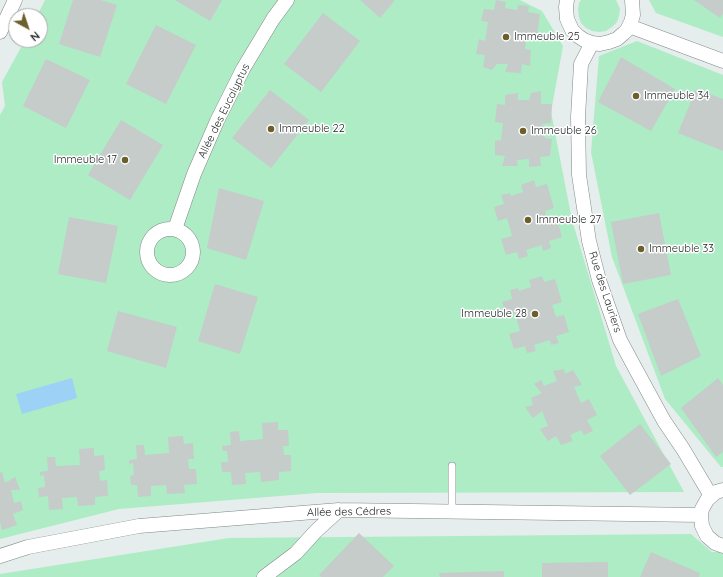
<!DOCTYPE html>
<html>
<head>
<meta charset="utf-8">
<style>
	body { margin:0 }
	#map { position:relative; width:723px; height:577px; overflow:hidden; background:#e5eded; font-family:Quicksand,sans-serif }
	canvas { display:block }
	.north { position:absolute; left:8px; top:8px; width:40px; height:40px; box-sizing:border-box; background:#fff; border:1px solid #a7a8a8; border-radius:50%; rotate:140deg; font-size:11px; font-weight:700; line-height:16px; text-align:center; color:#242626 }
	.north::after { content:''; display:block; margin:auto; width:14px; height:18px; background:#6c5f2c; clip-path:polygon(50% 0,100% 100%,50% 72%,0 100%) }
</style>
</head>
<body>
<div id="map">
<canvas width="723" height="577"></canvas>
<div class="north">N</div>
</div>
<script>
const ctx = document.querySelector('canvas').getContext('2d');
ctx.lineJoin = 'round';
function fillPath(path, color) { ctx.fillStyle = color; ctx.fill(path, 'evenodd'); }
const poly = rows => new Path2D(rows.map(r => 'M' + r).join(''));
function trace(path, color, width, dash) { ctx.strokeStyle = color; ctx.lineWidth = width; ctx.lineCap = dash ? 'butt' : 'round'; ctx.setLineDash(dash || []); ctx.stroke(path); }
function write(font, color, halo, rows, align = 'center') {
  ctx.font = font + ' Quicksand,sans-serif'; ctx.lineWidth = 3; ctx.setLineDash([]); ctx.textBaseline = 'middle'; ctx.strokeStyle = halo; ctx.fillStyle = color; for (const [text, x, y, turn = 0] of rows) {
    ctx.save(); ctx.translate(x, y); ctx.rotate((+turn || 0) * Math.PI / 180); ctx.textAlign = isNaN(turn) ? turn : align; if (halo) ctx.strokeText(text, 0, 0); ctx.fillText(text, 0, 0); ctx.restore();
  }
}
fillPath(poly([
	[45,0,520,0,542,11,563,46,551,112,572,220,616,366,684,492,317,493,119,509,0,539,0,115,5,106,2,82,25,40,40,40,40,16,37,16],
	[581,0,616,0,620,9,619,16,617,22,612,27,606,31,599,32,592,31,586,28,581,23,579,17,578,10,579,3],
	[649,0,723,0,723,37,656,13],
	[637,41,723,75,723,467,721,467,665,399,612,257,591,152,599,56],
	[691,534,712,552,723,552,723,577,0,577,0,574,229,538]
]), '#aeecc6');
fillPath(poly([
	[72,378,77,398,22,414,16,394]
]), '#9ed1f6');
fillPath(poly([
	[73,0,101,0,117,5,100,57,59,44],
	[175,0,222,0,210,21],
	[360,0,395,0,380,18],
	[496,0,506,2,505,8,517,10,518,5,529,6,528,12,540,14,537,36,527,35,525,49,531,50,530,66,522,64,521,73,505,72,508,64,497,64,492,70,483,67,485,55,476,54,479,39,485,41,488,22,481,21,484,9,494,10],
	[694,0,723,0,723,14,720,18],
	[323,13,360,41,321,92,284,64],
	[156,25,196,45,166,104,126,84],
	[621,57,675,89,651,131,598,102],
	[46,59,90,80,66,128,23,106],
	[696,89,723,99,723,151,678,133],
	[270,90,309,120,271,168,232,138],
	[541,91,541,104,552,104,551,123,542,124,545,138,552,139,550,156,540,157,541,166,529,167,529,159,517,160,518,166,502,166,505,156,495,155,495,141,501,140,503,123,495,122,497,104,505,105,505,95,518,93,518,100,529,100,531,93],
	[121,120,163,145,130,200,88,175],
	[534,180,536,187,547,184,554,208,545,211,548,222,557,219,562,237,549,241,551,248,543,251,542,245,526,250,528,256,519,259,517,252,506,255,501,239,512,236,507,218,498,221,494,207,504,204,501,195,510,193,511,196,523,192,521,185],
	[219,188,264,201,246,260,207,248],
	[659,213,671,275,623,284,611,222],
	[69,217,118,226,106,283,58,274],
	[542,276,544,282,555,279,562,302,552,305,556,317,564,315,569,332,556,336,559,343,551,345,550,340,534,345,536,351,527,353,525,346,514,349,509,334,520,331,515,313,506,315,502,302,512,299,510,290,518,288,519,291,531,287,529,280],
	[215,284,258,297,240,354,198,341],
	[678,299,701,356,661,376,638,314],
	[118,311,177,327,166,368,107,351],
	[564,369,565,374,573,370,582,385,574,387,581,403,589,399,597,415,587,420,593,431,584,435,581,430,570,435,573,441,561,445,556,436,548,441,540,429,548,426,542,411,533,418,525,407,533,405,531,398,542,393,534,384,541,380,544,386,557,381,553,371],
	[718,378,723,385,723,452,716,457,681,408],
	[278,422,278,430,288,430,289,446,283,446,284,455,291,455,291,471,279,472,279,480,261,482,260,472,245,473,246,484,232,485,231,472,222,472,221,462,228,462,227,451,223,451,222,446,231,445,230,432,239,431,240,441,263,439,262,423],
	[640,424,671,464,630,495,600,456],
	[183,436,184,444,193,443,194,459,188,459,189,469,196,469,197,484,184,485,185,493,167,494,166,485,151,486,151,496,138,497,137,485,131,485,130,476,134,475,133,463,129,464,129,460,137,459,136,445,144,445,145,455,169,453,168,437],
	[94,448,94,456,104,455,105,470,99,471,100,481,107,480,108,496,95,497,95,505,78,506,77,497,62,498,63,509,49,510,48,496,39,497,38,488,45,487,44,475,40,476,40,472,48,471,47,457,55,457,56,466,80,465,79,449],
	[2,472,5,483,15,477,20,490,11,490,14,503,21,501,23,510,13,514,17,525,2,530,0,522,0,473],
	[359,533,394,566,383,577,321,577,319,575],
	[651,552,700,573,699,577,640,577],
	[608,562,608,577,542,577,542,563],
	[504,571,504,577,440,577,439,573]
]), '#c5ccca');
const lane = poly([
	[452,466,452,512]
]);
const street = poly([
	[567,0,566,7,567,19,572,30,578,36,584,40,592,43,600,44,609,42,617,39,624,33,627,30,631,22,633,15,632,0],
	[629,26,723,61],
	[0,32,15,0],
	[592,43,581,64,578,117,579,175,589,241,599,280,620,340,634,366,664,421,683,449,711,496],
	'147 252a23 23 0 1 1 46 0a23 23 0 1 1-46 0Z',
	[175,229,194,174,217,121,243,69,273,19,287,0],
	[723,490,716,492,707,500,702,509,701,515,702,526,707,536,715,543,723,546],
	[0,556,28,547,139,526,339,510,701,515],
	[264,577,296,553,316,531,339,510]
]);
trace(lane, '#808787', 8);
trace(street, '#808787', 15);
trace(lane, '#fff', 7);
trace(street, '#fff', 14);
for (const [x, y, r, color] of [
	[506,37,4,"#6c5f2c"],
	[636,96,4,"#6c5f2c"],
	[271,129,4,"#6c5f2c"],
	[523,131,4,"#6c5f2c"],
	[125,160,4,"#6c5f2c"],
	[528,220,4,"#6c5f2c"],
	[641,249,4,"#6c5f2c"],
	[535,314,4,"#6c5f2c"]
]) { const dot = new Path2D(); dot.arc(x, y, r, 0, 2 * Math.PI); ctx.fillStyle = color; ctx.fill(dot); trace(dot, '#fff', 1.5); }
write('11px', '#242626', '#fff', [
	["Immeuble 25",514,37],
	["Immeuble 34",644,96],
	["Immeuble 22",279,129],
	["Immeuble 26",531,131],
	["Immeuble 17",117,160,"right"],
	["Immeuble 27",536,220],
	["Immeuble 33",649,249],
	["Immeuble 28",527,314,"right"]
], 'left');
write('11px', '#242626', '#fff', [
	["Allée des Eucalyptus",224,111,-64],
	["Rue des Lauriers",605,292,72],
	["Allée des Cédres",349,512,-1]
]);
</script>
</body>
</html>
